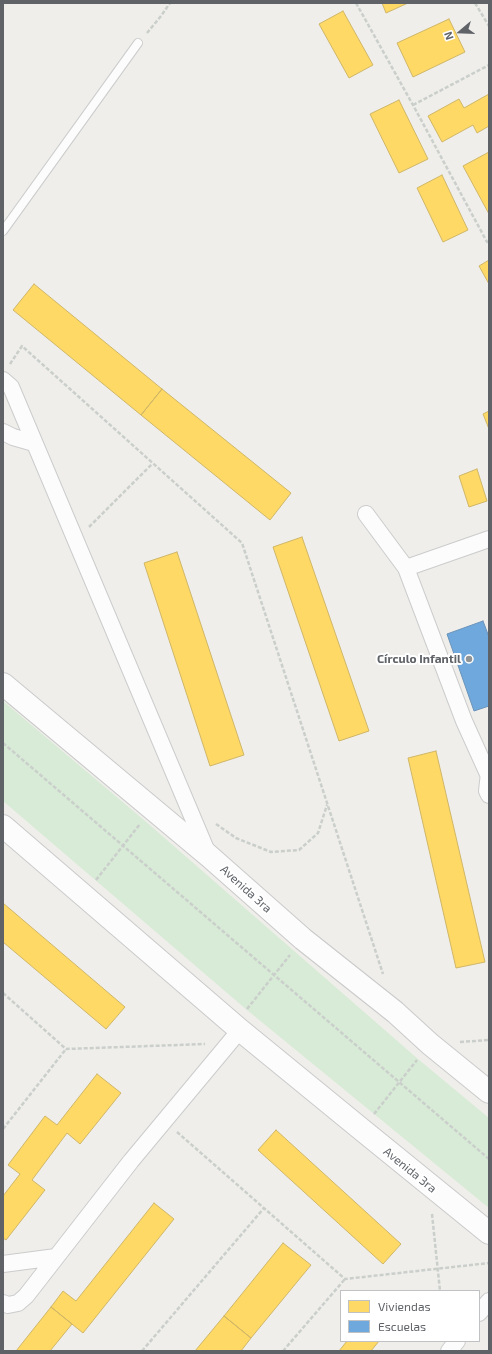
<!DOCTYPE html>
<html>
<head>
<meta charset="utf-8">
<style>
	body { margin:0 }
	#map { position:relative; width:492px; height:1354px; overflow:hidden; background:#efeeea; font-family:"Exo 2",sans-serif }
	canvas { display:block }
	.frame { position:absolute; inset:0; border:4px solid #5f6368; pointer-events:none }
	.legend { position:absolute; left:340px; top:1290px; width:140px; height:52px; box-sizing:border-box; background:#fff; border:1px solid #bfc1c3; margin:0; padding:5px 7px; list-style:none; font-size:12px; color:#5f6368 }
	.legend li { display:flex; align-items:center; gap:8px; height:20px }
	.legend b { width:20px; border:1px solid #bfc1c3 }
	.north { position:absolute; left:440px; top:12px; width:40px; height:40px; -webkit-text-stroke:3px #fff; paint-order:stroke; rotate:251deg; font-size:11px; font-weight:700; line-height:16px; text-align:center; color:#5f6368 }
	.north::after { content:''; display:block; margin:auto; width:14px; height:18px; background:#5f6368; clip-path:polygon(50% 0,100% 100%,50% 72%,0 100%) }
</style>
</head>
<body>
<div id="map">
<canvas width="492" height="1354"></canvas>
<div class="frame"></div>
<ul class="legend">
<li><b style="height:11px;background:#ffd966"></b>Viviendas</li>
<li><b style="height:11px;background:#6fa8dc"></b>Escuelas</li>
</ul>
<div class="north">N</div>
</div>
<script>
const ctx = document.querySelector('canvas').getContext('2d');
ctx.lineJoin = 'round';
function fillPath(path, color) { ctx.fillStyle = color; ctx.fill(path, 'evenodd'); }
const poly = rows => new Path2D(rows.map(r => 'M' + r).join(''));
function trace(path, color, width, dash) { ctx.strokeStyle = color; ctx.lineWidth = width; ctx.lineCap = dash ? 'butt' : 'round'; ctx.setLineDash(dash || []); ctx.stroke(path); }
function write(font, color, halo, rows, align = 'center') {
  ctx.font = font + ' "Exo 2",sans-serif'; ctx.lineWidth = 4; ctx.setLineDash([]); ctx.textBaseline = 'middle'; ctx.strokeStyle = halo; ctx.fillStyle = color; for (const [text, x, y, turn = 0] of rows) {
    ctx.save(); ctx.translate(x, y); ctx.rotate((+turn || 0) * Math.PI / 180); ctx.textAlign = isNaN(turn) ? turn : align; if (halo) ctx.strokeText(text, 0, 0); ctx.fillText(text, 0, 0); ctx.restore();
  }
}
fillPath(poly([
	[3,701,144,820,418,1059,489,1118,489,1208,247,1010,3,801]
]), '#d8ebd6');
const homes = poly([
	[382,3,408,3,386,13,382,3],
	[343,11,373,65,349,78,319,24,343,11],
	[449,19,465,52,413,77,397,43,449,19],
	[489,94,489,126,477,133,473,125,442,142,428,116,459,99,464,108,489,94],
	[399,100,428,159,399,173,370,114,399,100],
	[489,152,489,214,463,166,489,152],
	[442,175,468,230,443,242,417,188,442,175],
	[489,260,489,284,479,266,489,260],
	[34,284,162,389,141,415,13,310,34,284],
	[162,389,291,493,270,520,141,415,162,389],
	[489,411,489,429,483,414,489,411],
	[477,469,487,501,469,507,459,476,477,469],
	[302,537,369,731,339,741,273,547,302,537],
	[177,552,244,755,210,766,144,563,177,552],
	[436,751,485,962,456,968,408,758,436,751],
	[3,903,125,1007,106,1029,3,942,3,903],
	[97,1074,121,1093,80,1144,67,1133,32,1180,45,1190,6,1240,3,1238,3,1196,20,1174,8,1165,45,1116,57,1125,97,1074],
	[276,1130,401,1244,383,1264,258,1150,276,1130],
	[154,1203,174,1219,83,1333,51,1307,63,1291,76,1301,154,1203],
	[283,1243,311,1265,251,1338,224,1316,283,1243],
	[51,1307,72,1324,50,1351,16,1351,51,1307],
	[224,1316,251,1338,241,1351,195,1351,224,1316],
	[347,1341,379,1341,371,1351,339,1351,347,1341]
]);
fillPath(homes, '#ffd966');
trace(homes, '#cfb667', 1);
const schools = poly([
	[483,621,489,637,489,706,474,711,447,634,483,621]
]);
fillPath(schools, '#6fa8dc');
trace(schools, '#6a93b9', 1);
const lane = poly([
	[3,231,138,43]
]);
const street = poly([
	[3,380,11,387,208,854],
	[3,432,13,437,34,443],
	[366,514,406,568,464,721,488,774],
	[406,568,489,539],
	[489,773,487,791,489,795],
	[3,1264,56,1257],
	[3,1303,8,1305,18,1303,26,1296,131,1161,240,1030],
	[479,1313,489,1301],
	[449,1351,457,1341]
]);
const secondary = poly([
	[3,684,209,856,303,939,395,1012,430,1044,489,1092],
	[3,826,240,1030,361,1129,489,1233]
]);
trace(lane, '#cbcccc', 10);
trace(street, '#cbcccc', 18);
trace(secondary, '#cacacb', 24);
trace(poly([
	[356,3,413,105,487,242,489,241],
	[475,3,489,26],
	[147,33,161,16,170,3],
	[413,105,489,65],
	[10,364,22,346,242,543,383,974],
	[89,527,152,464],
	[3,743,489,1159],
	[216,824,236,838,271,852,299,850,318,833,327,805],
	[96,880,140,824],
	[3,993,66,1049,205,1044],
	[247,1009,290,955],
	[460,1042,489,1040],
	[374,1114,417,1060],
	[3,1129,66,1049],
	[177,1132,345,1279,489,1263],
	[432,1214,440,1291],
	[142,1351,264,1208],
	[283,1351,345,1279]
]), '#cacfcc', 2.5, [4, 2]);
trace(lane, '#fdfcfc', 8);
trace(street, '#fdfcfc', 16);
trace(secondary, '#fdfcfc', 22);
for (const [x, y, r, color] of [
	[469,659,4,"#919496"]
]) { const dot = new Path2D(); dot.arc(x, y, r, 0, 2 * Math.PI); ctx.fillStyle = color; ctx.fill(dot); trace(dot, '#fff', 1.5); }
write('bold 12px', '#5f6368', '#fff', [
	["Círculo Infantil",461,659]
], 'right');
write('12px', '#5f6368', '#fff', [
	["Avenida 3ra",246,889,42],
	["Avenida 3ra",410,1170,39]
]);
</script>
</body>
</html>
